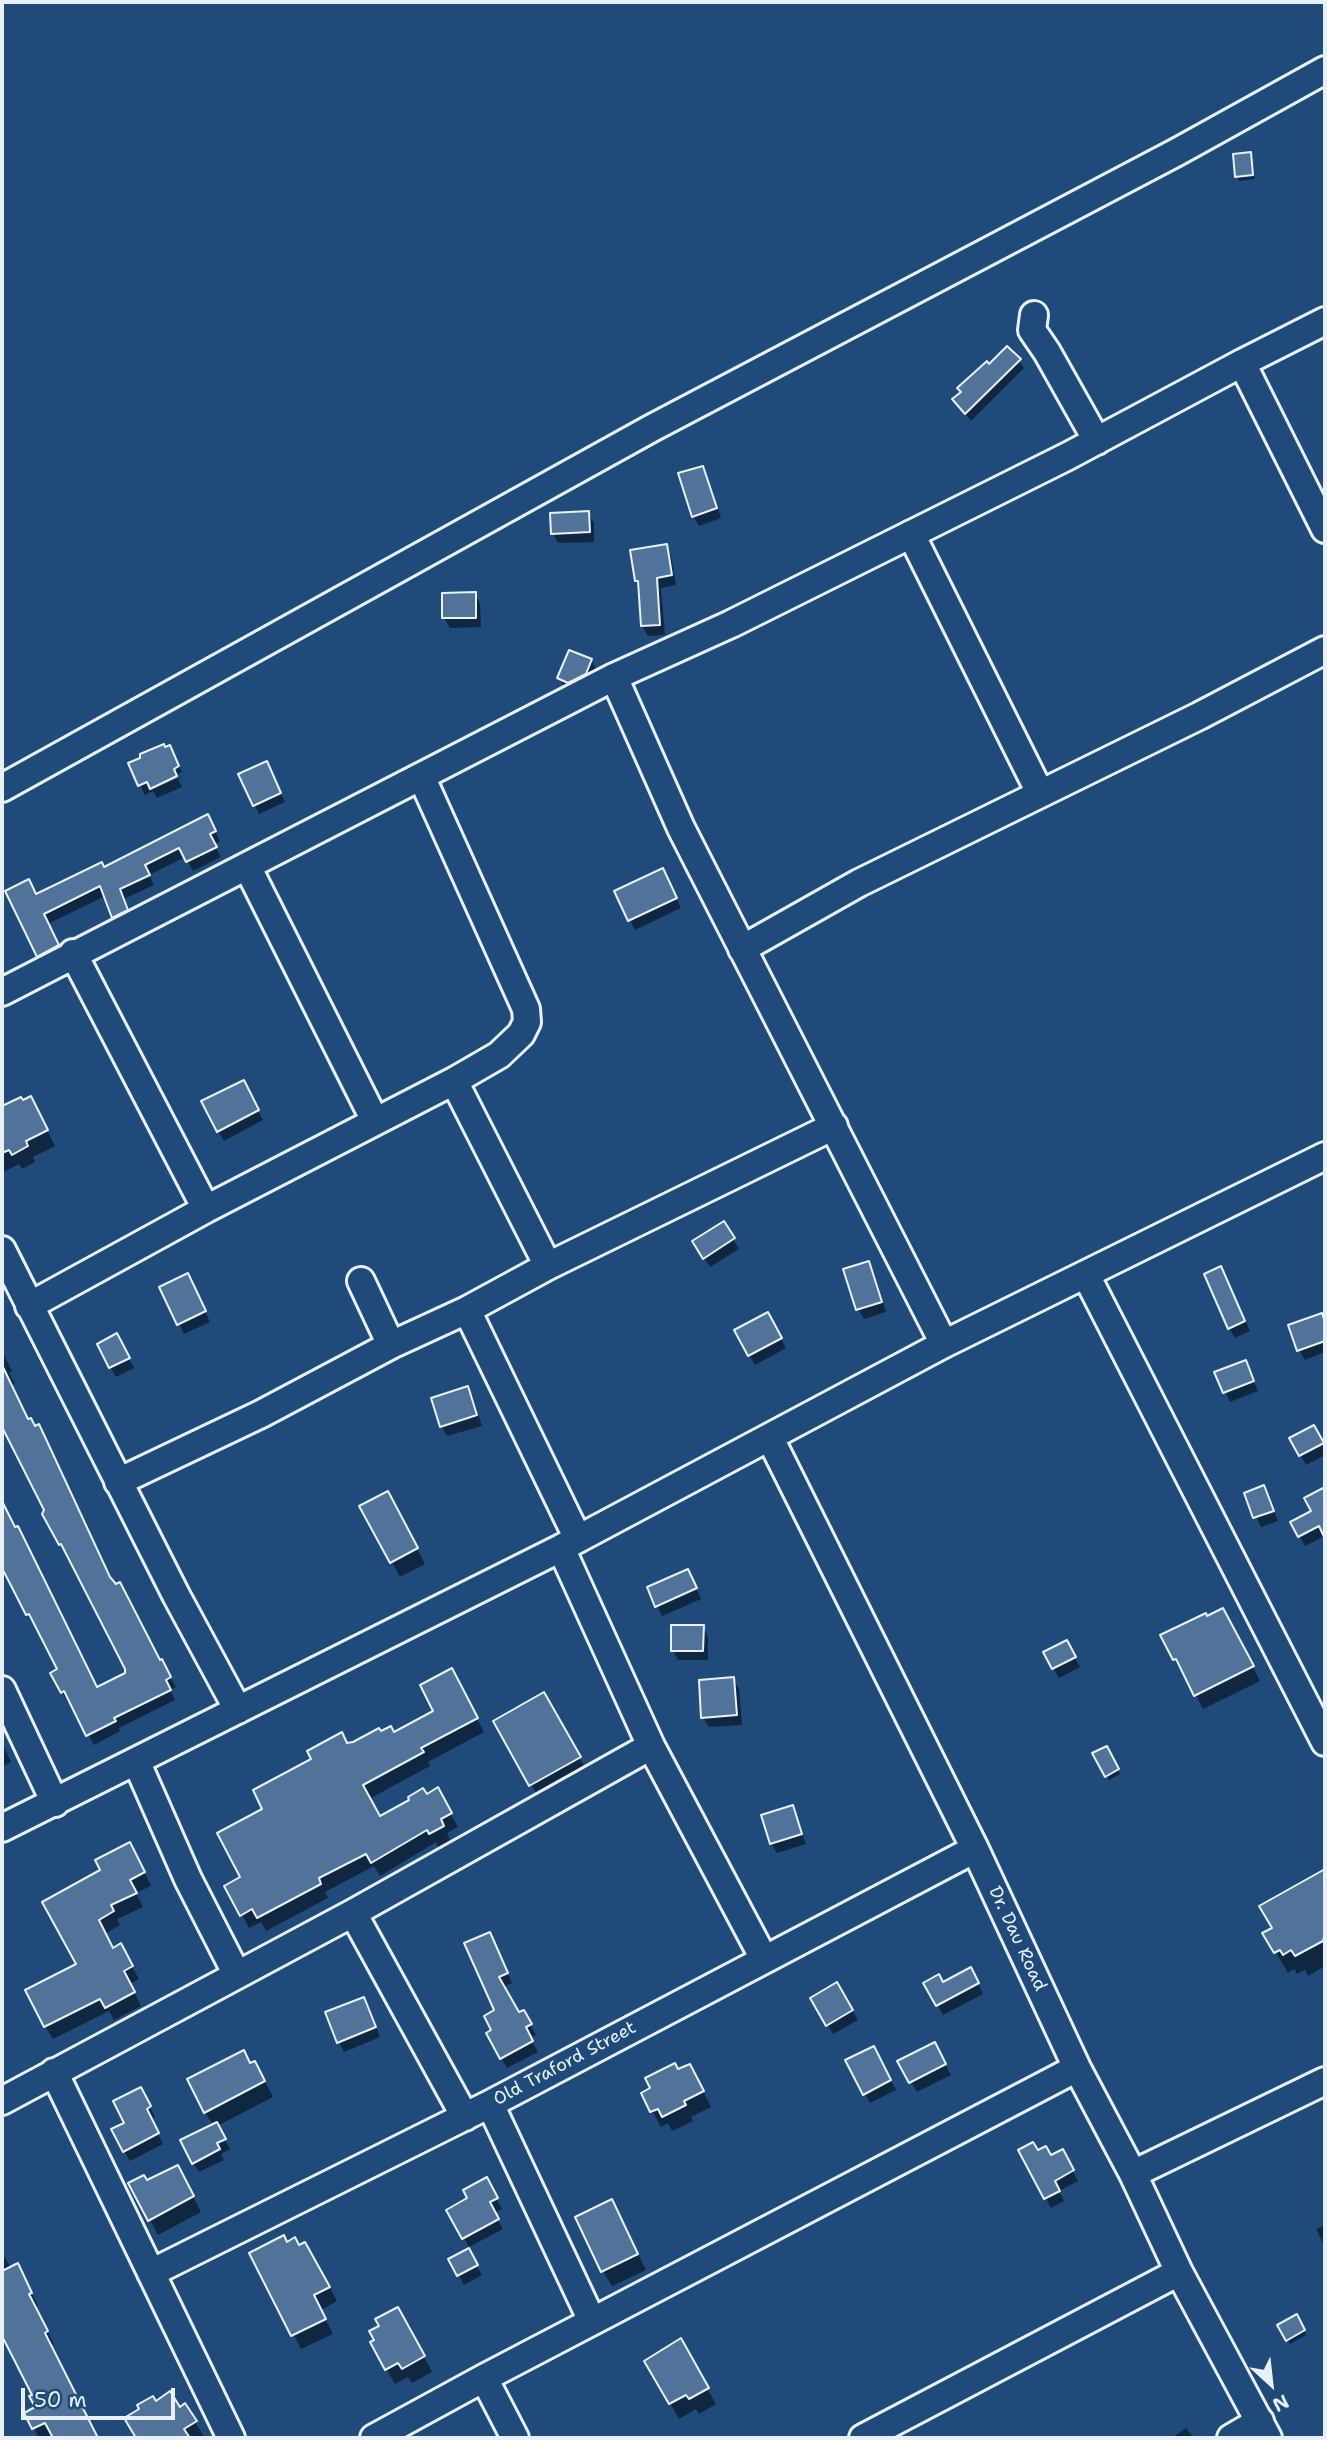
<!DOCTYPE html>
<html>
<head>
<meta charset="utf-8">
<style>
	body { margin:0 }
	#map { position:relative; width:1327px; height:2440px; overflow:hidden; background:#1f4a7a; font-family:"Shantell Sans",sans-serif }
	canvas { display:block }
	.frame { position:absolute; inset:0; border:4px solid #e8f1f8; pointer-events:none }
	.north { position:absolute; left:1236px; top:2349px; width:70px; height:70px; -webkit-text-stroke:5px #1f4a7a; paint-order:stroke; rotate:153deg; font-size:19px; font-weight:700; line-height:28px; text-align:center; color:#e8f1f8 }
	.north::after { content:''; display:block; margin:auto; width:24px; height:32px; background:#e8f1f8; clip-path:polygon(50% 0,100% 100%,50% 72%,0 100%) }
	.scale { position:absolute; left:21px; top:2388px; width:154px; height:32px; box-sizing:border-box; border:4px solid #e8f1f8; border-top:0; padding-left:9px; font-size:21px; line-height:24px; white-space:nowrap; color:#e8f1f8; -webkit-text-stroke:5px #1f4a7a; paint-order:stroke }
</style>
</head>
<body>
<div id="map">
<canvas width="1327" height="2440"></canvas>
<div class="frame"></div>
<div class="north">N</div>
<div class="scale">50 m</div>
</div>
<script>
const ctx = document.querySelector('canvas').getContext('2d');
ctx.lineJoin = 'round';
function fillPath(path, color) { ctx.fillStyle = color; ctx.fill(path, 'evenodd'); }
const poly = rows => new Path2D(rows.map(r => 'M' + r).join(''));
function trace(path, color, width, dash) { ctx.strokeStyle = color; ctx.lineWidth = width; ctx.lineCap = dash ? 'butt' : 'round'; ctx.setLineDash(dash || []); ctx.stroke(path); }
function write(font, color, halo, rows, align = 'center') {
  ctx.font = font + ' "Shantell Sans",sans-serif'; ctx.lineWidth = 6; ctx.setLineDash([]); ctx.textBaseline = 'middle'; ctx.strokeStyle = halo; ctx.fillStyle = color; for (const [text, x, y, turn = 0] of rows) {
    ctx.save(); ctx.translate(x, y); ctx.rotate((+turn || 0) * Math.PI / 180); ctx.textAlign = isNaN(turn) ? turn : align; if (halo) ctx.strokeText(text, 0, 0); ctx.fillText(text, 0, 0); ctx.restore();
  }
}
fillPath(poly([
	[1250,154,1255,179,1239,181,1237,177],
	[1008,348,1024,368,971,421,954,400],
	[702,468,707,478,721,518,699,526,693,516],
	[588,513,594,523,594,542,558,543,553,533],
	[666,546,671,556,676,585,661,588,665,635,648,636,642,626,640,587,636,581],
	[475,594,480,604,481,627,450,628,444,618],
	[591,660,597,670,591,684,565,688,559,678],
	[175,757,182,772,149,787,149,791,183,776,178,779,182,787,157,798,153,791,145,795,140,785],
	[271,772,285,802,259,814,241,775],
	[213,826,220,842,214,844,221,857,193,871,185,857,149,875,154,885,124,899,132,920,119,926,105,896,48,924,63,955,44,965,38,956,36,896],
	[668,880,681,908,635,930,630,920],
	[248,1092,263,1120,224,1141,218,1131],
	[21,1099,39,1114,55,1146,33,1157,35,1162,22,1169,19,1164,2,1173,2,1108],
	[723,1223,739,1249,710,1267,694,1242],
	[868,1263,874,1273,886,1312,864,1319,858,1309],
	[1226,1278,1250,1331,1235,1338,1229,1328],
	[193,1285,210,1322,184,1334,162,1288],
	[768,1314,786,1348,755,1365,736,1331],
	[1321,1315,1325,1322,1325,1352,1305,1360,1299,1350],
	[116,1335,134,1368,116,1377,99,1345],
	[2,1351,12,1371,9,1373,15,1384,11,1386,111,1582,176,1687,170,1690,175,1700,119,1728,120,1731,94,1745,70,1700,68,1702,62,1692,59,1670,36,1623,33,1624,27,1614,2,1564,2,1503,97,1690,128,1674,67,1554,44,1514,46,1510,2,1425],
	[1245,1362,1258,1391,1230,1402,1217,1373],
	[467,1388,473,1398,482,1426,447,1436,442,1426,433,1399],
	[1314,1427,1325,1448,1325,1455,1306,1465,1292,1439],
	[1264,1487,1278,1521,1261,1527,1246,1494],
	[1325,1489,1325,1536,1305,1546,1292,1522,1313,1511,1307,1498],
	[362,1507,396,1509,425,1564,400,1577],
	[693,1581,701,1599,662,1616,657,1606],
	[1230,1624,1260,1681,1203,1709,1184,1672,1182,1673,1174,1659],
	[703,1627,708,1637,708,1660,678,1660,673,1650],
	[1066,1642,1080,1667,1059,1678,1045,1653],
	[733,1679,739,1689,742,1725,709,1727,703,1718],
	[459,1684,484,1732,428,1762,430,1766,369,1799,379,1818,437,1790,458,1827,447,1833,450,1840,438,1847,436,1842,380,1876,374,1866,325,1892,328,1898,266,1931,261,1922,249,1928,227,1886,243,1878,265,1810,347,1745,381,1733,393,1734,436,1712],
	[544,1695,588,1773,540,1800,495,1722],
	[2,1743,11,1762,2,1767],
	[1106,1748,1120,1774,1109,1780,1095,1754],
	[792,1807,806,1844,777,1853,771,1843],
	[137,1858,151,1886,136,1893,143,1907,117,1919,120,1925,105,1934,113,1950,120,1946,139,1979,130,1984,141,2006,114,2020,109,2011,53,2039,45,2026,79,1965,44,1902],
	[1325,1871,1325,1966,1308,1976,1305,1970,1297,1974,1294,1969,1288,1973,1265,1934,1274,1929,1261,1906],
	[490,1934,512,1983,503,1987,518,2014,523,2012,536,2035,530,2038,538,2052,507,2068,501,2058,494,2031,496,2011],
	[976,1979,983,1994,943,2015,926,1983,942,1984],
	[837,1985,858,2020,833,2034,813,1999],
	[369,2009,380,2037,344,2052,339,2042],
	[940,2054,951,2075,917,2092,900,2062],
	[879,2058,896,2090,870,2103,865,2094],
	[250,2065,263,2078,273,2097,217,2126,230,2149,221,2154,224,2160,199,2172,193,2163,213,2125,205,2112],
	[678,2072,698,2081,711,2107,691,2117,693,2121,672,2131,668,2123,661,2127,643,2094],
	[146,2099,155,2117,151,2119,163,2144,130,2161,124,2151,126,2124],
	[1021,2151,1050,2156,1062,2151,1078,2181,1059,2191,1064,2201,1051,2208],
	[486,2179,502,2209,494,2213,503,2229,469,2247,449,2211,470,2199],
	[186,2182,201,2212,158,2235,150,2220,147,2183],
	[612,2201,646,2270,612,2286,603,2271],
	[1325,2225,1325,2247,1316,2229],
	[287,2244,329,2286,337,2301,321,2310,333,2334,301,2349,252,2254],
	[468,2250,482,2275,464,2285,450,2259],
	[4,2256,11,2268,24,2278,38,2306,35,2307,54,2344,51,2346,97,2438,55,2438,53,2435,39,2438,26,2414,38,2408,34,2395,2,2323,2,2258],
	[1296,2317,1306,2335,1290,2344,1279,2326],
	[407,2324,432,2372,412,2383,408,2377,395,2384,386,2369],
	[680,2340,716,2404,699,2414,696,2409,679,2419,647,2361],
	[155,2403,179,2409,195,2422,204,2437,137,2438,126,2419],
	[1186,2428,1194,2438,1172,2438]
]), '#0007');
const building = poly([
	[1251,152,1253,175,1235,177,1233,154,1251,152],
	[1007,346,1021,359,965,414,952,399,961,392,957,388,987,361,989,364,1007,346],
	[703,466,717,508,692,517,678,473,703,466],
	[589,511,590,532,551,534,550,513,589,511],
	[667,544,672,575,657,578,660,625,641,626,638,581,635,581,630,550,667,544],
	[476,592,476,618,442,618,442,593,476,592],
	[569,650,592,659,586,674,568,683,557,678,569,650],
	[164,744,165,747,170,745,179,766,174,769,177,776,150,789,147,782,138,786,128,763,140,758,140,754,164,744],
	[267,761,281,793,253,806,238,774,267,761],
	[208,814,216,831,210,834,217,847,186,862,179,848,145,865,150,875,120,889,128,910,112,918,100,886,44,914,59,945,37,957,5,891,29,879,36,894,102,862,104,867,208,814],
	[663,868,677,898,628,921,614,891,663,868],
	[244,1080,259,1110,217,1132,201,1101,244,1080],
	[31,1096,48,1130,26,1141,28,1146,12,1155,9,1150,2,1153,2,1106,21,1097,23,1100,31,1096],
	[724,1221,735,1238,703,1259,692,1241,724,1221],
	[869,1261,882,1302,856,1310,843,1269,869,1261],
	[1221,1266,1245,1321,1228,1329,1204,1274,1221,1266],
	[188,1273,206,1311,177,1325,159,1287,188,1273],
	[768,1312,782,1338,748,1356,734,1330,768,1312],
	[1322,1313,1325,1322,1325,1341,1297,1351,1288,1325,1322,1313],
	[117,1333,130,1358,109,1368,97,1344,117,1333],
	[1246,1360,1254,1381,1223,1393,1214,1372,1246,1360],
	[2,1365,28,1419,31,1418,35,1426,39,1424,110,1577,116,1584,120,1582,160,1660,162,1659,171,1677,166,1680,171,1690,114,1718,116,1721,86,1736,64,1691,61,1693,50,1673,57,1669,29,1614,26,1615,2,1568,2,1501,15,1527,18,1526,97,1687,125,1673,125,1669,61,1544,59,1545,42,1514,44,1510,2,1427,2,1365],
	[468,1386,477,1415,440,1427,431,1398,468,1386],
	[1314,1425,1324,1443,1299,1456,1289,1438,1314,1425],
	[1264,1485,1274,1511,1253,1518,1244,1493,1264,1485],
	[1325,1487,1325,1539,1319,1526,1298,1537,1290,1522,1311,1511,1304,1498,1325,1487],
	[388,1491,418,1548,390,1563,359,1506,388,1491],
	[688,1569,697,1588,655,1607,647,1587,688,1569],
	[1223,1608,1254,1666,1194,1696,1176,1659,1173,1660,1160,1635,1206,1613,1207,1616,1223,1608],
	[671,1625,704,1625,703,1651,671,1651,671,1625],
	[1067,1640,1076,1657,1052,1669,1043,1652,1067,1640],
	[452,1668,478,1718,421,1748,424,1752,363,1785,380,1816,409,1800,408,1797,423,1788,427,1794,438,1787,452,1813,441,1819,444,1826,429,1834,427,1830,371,1863,366,1854,319,1878,321,1884,257,1918,252,1909,240,1916,224,1886,240,1877,217,1833,262,1809,253,1790,311,1759,307,1751,342,1732,347,1743,353,1742,379,1728,381,1731,391,1726,394,1732,433,1711,420,1685,452,1668],
	[734,1677,737,1715,701,1718,699,1680,734,1677],
	[544,1692,581,1757,529,1786,493,1721,544,1692],
	[1107,1746,1119,1769,1105,1777,1092,1753,1107,1746],
	[793,1805,802,1834,770,1844,761,1815,793,1805],
	[130,1842,145,1872,130,1880,137,1893,111,1905,114,1911,99,1920,113,1948,121,1943,133,1966,124,1971,135,1992,105,2008,100,1999,44,2027,25,1990,76,1964,42,1902,100,1870,95,1860,130,1842],
	[1325,1869,1325,1933,1323,1941,1295,1956,1291,1950,1283,1955,1280,1950,1274,1953,1262,1933,1272,1928,1259,1906,1325,1869],
	[490,1932,508,1973,499,1977,519,2012,524,2010,532,2024,526,2027,533,2041,500,2059,486,2033,491,2030,484,2016,494,2010,464,1943,490,1932],
	[971,1967,979,1983,936,2006,923,1983,939,1974,943,1982,971,1967],
	[837,1982,853,2010,826,2026,810,1998,837,1982],
	[364,1997,376,2027,337,2043,325,2012,364,1997],
	[935,2042,946,2064,909,2083,897,2061,935,2042],
	[874,2046,891,2080,863,2095,845,2060,874,2046],
	[244,2050,250,2063,255,2061,265,2081,204,2113,187,2079,244,2050],
	[675,2063,678,2069,690,2064,704,2091,684,2101,686,2105,662,2117,658,2109,650,2112,641,2093,650,2088,645,2078,675,2063],
	[141,2087,151,2106,147,2109,159,2133,123,2152,111,2129,124,2123,113,2101,141,2087],
	[217,2122,226,2139,217,2143,220,2149,192,2164,180,2140,217,2122],
	[1033,2142,1038,2150,1046,2146,1051,2155,1063,2149,1074,2170,1055,2181,1060,2191,1044,2199,1018,2150,1033,2142],
	[178,2165,194,2196,148,2221,128,2183,144,2175,147,2180,178,2165],
	[487,2177,498,2198,490,2202,499,2219,462,2239,446,2210,467,2198,463,2190,487,2177],
	[612,2199,638,2254,601,2272,575,2217,612,2199],
	[284,2235,287,2242,295,2237,299,2245,305,2242,330,2287,314,2295,326,2319,291,2336,249,2253,284,2235],
	[469,2248,478,2265,457,2276,448,2259,469,2248],
	[18,2263,32,2293,29,2294,48,2331,45,2333,98,2438,53,2438,45,2423,32,2429,24,2413,35,2407,29,2396,32,2395,2,2336,2,2271,18,2263],
	[398,2307,425,2356,402,2369,398,2363,385,2370,370,2342,374,2340,369,2331,379,2326,375,2319,398,2307],
	[1297,2314,1305,2330,1286,2341,1277,2325,1297,2314],
	[681,2338,709,2388,689,2399,686,2395,669,2404,644,2361,681,2338],
	[170,2391,180,2407,185,2403,197,2421,184,2429,190,2438,136,2438,124,2418,139,2409,137,2405,153,2396,156,2401,170,2391]
]);
fillPath(building, '#517399');
trace(building, '#e8f1f8', 2);
const minor = poly([
	[1034,315,1032,330,1047,352,1097,441],
	[1242,363,1325,529],
	[911,534,1040,793],
	[614,677,681,828,944,1344],
	[2,788,652,428,1177,152,1325,70],
	[247,866,375,1121],
	[742,949,859,883,1199,716,1325,650],
	[73,953,206,1209],
	[2,992,614,677,731,624,1068,456,1242,363,1325,321],
	[2,1250,176,1595,238,1710],
	[548,1266,834,1126],
	[1086,1275,1325,1742],
	[361,1281,391,1345],
	[29,1306,206,1209,454,1081,499,1055,521,1034,527,1022,526,1009,422,778],
	[467,1310,578,1539],
	[770,1438,975,1849,1077,2068,1133,2174,1179,2272,1268,2438],
	[118,1482,261,1414,391,1345,467,1310,548,1266,454,1081],
	[561,1548,651,1746,764,1959],
	[2,1690,55,1803],
	[137,1763,188,1879,237,1975],
	[2,1828,561,1548,944,1344,1325,1156],
	[353,1913,465,2117],
	[54,2072,231,2438],
	[2,2101,353,1913,651,1746],
	[490,2104,592,2321],
	[1133,2174,1325,2081],
	[151,2273,490,2104,975,1849],
	[484,2378,515,2438],
	[374,2438,484,2378,1077,2068],
	[863,2438,1179,2272],
	[1231,2438,1260,2421]
]);
trace(minor, '#e8f1f8', 32);
trace(minor, '#1f4a7a', 26);
write('18px', '#e8f1f8', '#1f4a7a', [
	["Dr. Dau Road",1017,1939,65],
	["Old Traford Street",565,2064,-28]
]);
</script>
</body>
</html>
